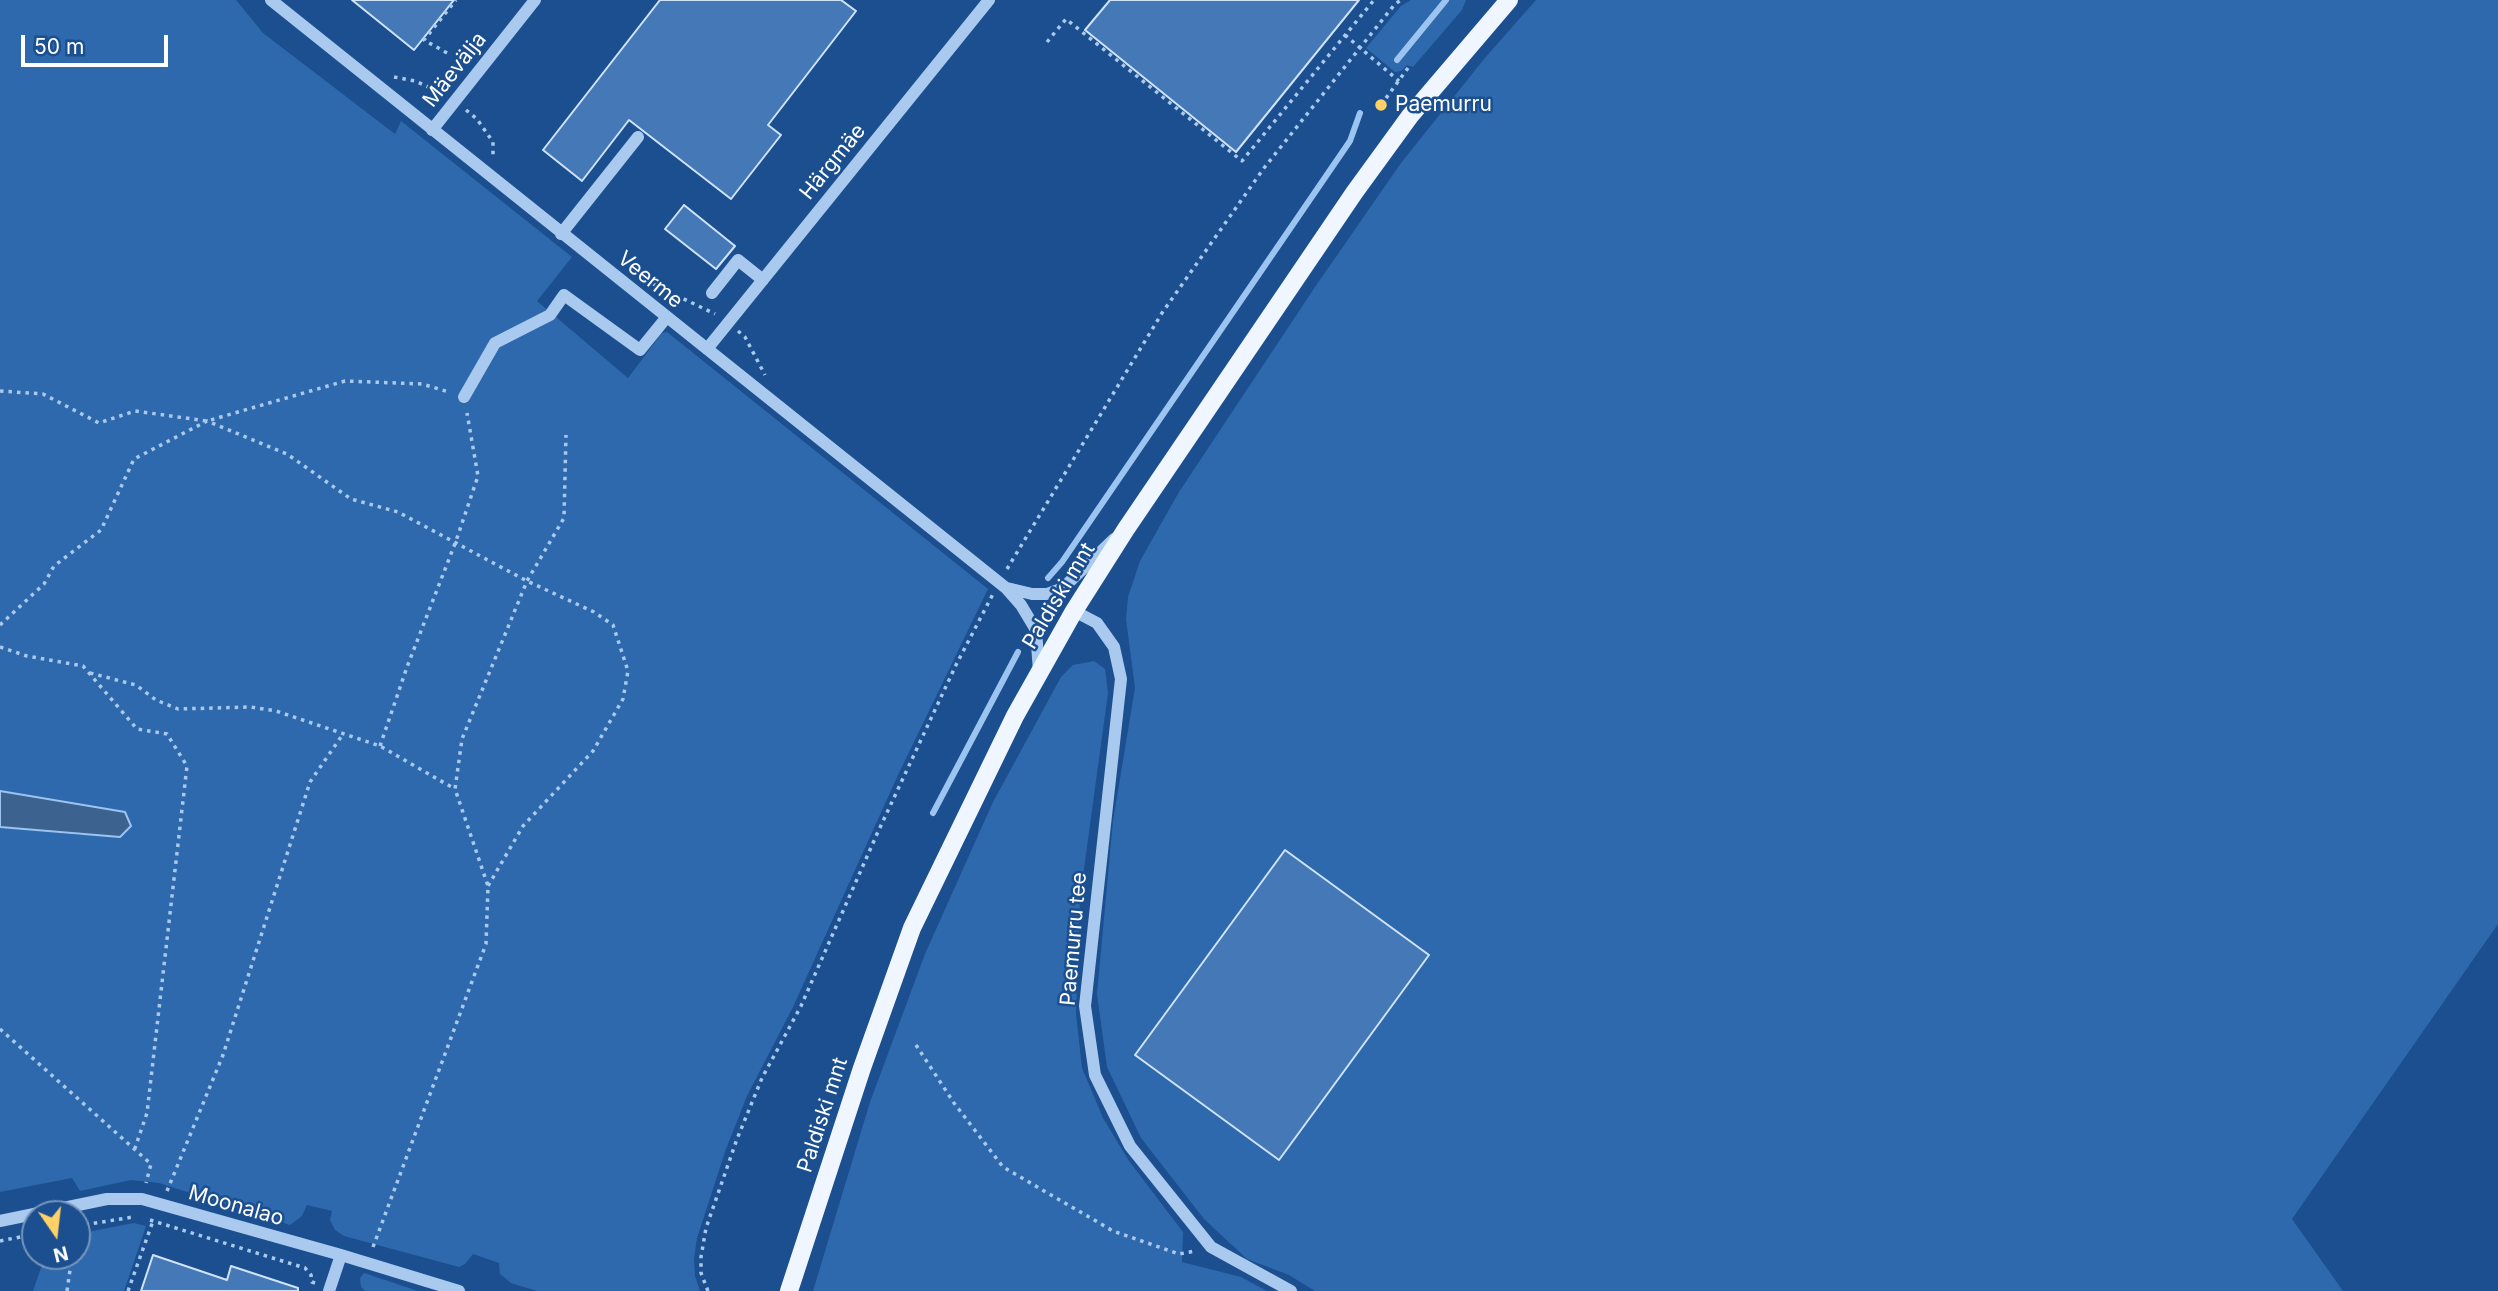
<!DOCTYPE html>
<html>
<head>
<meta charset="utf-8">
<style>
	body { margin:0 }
	#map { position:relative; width:2498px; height:1291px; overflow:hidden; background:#1b4f8f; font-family:Inter,sans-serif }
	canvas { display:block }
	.north { position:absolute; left:21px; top:1200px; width:70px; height:70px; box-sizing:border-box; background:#1b4f8f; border:2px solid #7695bc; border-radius:50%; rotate:166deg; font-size:19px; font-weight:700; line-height:28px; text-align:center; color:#fff }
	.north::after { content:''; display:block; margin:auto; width:24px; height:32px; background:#ffd166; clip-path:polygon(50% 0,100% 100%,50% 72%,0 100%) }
	.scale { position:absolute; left:21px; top:35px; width:147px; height:32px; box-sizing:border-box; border:4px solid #fff; border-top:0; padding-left:9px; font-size:21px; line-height:24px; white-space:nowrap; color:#fff; -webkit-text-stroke:5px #1b4f8f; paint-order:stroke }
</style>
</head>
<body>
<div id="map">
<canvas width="2498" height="1291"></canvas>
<div class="north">N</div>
<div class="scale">50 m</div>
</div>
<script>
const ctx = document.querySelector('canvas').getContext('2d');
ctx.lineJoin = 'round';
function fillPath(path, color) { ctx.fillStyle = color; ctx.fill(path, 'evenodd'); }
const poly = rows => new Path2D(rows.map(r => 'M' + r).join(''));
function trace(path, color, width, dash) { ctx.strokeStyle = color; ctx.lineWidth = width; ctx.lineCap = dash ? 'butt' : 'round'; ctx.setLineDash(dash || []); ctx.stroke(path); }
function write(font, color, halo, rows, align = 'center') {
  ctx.font = font + ' Inter,sans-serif'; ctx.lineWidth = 5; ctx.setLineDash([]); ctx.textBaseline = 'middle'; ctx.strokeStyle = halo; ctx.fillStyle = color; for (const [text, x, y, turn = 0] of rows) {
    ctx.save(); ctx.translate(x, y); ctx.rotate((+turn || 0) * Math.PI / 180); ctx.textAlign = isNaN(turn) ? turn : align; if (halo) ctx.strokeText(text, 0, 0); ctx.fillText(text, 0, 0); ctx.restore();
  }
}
fillPath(poly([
	[0,0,236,0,263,33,395,134,401,121,572,257,537,301,628,378,662,333,667,332,988,589,898,775,793,1007,747,1096,726,1149,697,1238,694,1259,695,1276,700,1291,537,1291,511,1283,500,1274,499,1263,473,1254,465,1264,459,1267,344,1236,335,1230,330,1220,332,1211,307,1205,302,1216,290,1225,159,1183,131,1180,80,1191,72,1178,0,1192,0,827,81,835,125,812,0,791],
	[1411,0,1466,0,1462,10,1413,67,1407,65,1401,71,1395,72,1366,48,1401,6],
	[1536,0,2498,0,2498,924,2292,1219,2343,1291,1315,1291,1289,1275,1247,1259,1204,1219,1141,1138,1107,1067,1097,994,1113,821,1135,688,1126,619,1128,597,1140,561,1179,492,1315,287,1401,163,1484,59],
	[1094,661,1105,669,1108,693,1080,898,1076,1014,1082,1068,1103,1118,1129,1161,1183,1232,1182,1262,1241,1277,1267,1291,813,1291,870,1102,925,954,993,802,1061,677,1073,665],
	[134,1223,146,1226,124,1291,33,1291,45,1256,77,1256,77,1234],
	[364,1273,418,1291,419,1291,365,1291,361,1287,360,1278]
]), '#2e69ad');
const water = poly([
	[0,791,125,812,131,826,120,837,0,827,0,791]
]);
fillPath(water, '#3c6290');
trace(water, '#9cc4f0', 2);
trace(poly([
	[1397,60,1446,0],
	[1048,578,1062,562,1350,141,1360,113],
	[933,813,1018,652]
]), '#9cc4f0', 6);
const building = poly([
	[352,0,454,0,414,50,352,0],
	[660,0,841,0,856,11,768,125,781,135,731,199,629,120,582,181,543,150,660,0],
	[1110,0,1359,0,1236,152,1085,30,1110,0],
	[684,205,735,246,716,269,665,229,684,205],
	[1285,850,1429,955,1279,1160,1135,1055,1285,850],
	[153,1255,227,1280,231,1266,298,1288,298,1291,141,1291,153,1255]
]);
fillPath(building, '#4478b7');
trace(building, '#cfe3fa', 2);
trace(poly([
	[1345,35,1399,81],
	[1047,42,1066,19,1242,161,1374,0],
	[447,53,424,40,456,0],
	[394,77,415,81,442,93],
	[1381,105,1408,68],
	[466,110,477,119,493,142,493,158],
	[653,284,715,314],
	[738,331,745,337,765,375],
	[0,391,43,394,99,423,135,411,207,421,345,381,422,384,449,392],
	[1007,569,1162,313,1264,168,1395,4,1401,0],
	[0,625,44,584,54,566,101,530,134,459,207,421,287,454,351,499,398,512,527,581,594,612,613,625,628,671,623,699,593,751,523,826,488,886],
	[0,647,27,656,83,666,137,729,167,734,187,766,147,1113,134,1151],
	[90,673,136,685,156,700,178,709,251,707,276,711,380,746,455,789],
	[380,746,407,667,456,541,478,476,467,413],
	[0,1029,151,1164,146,1183],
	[916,1045,954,1103,1003,1167,1113,1231,1179,1254,1195,1251],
	[167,1191,223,1055,310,782,343,734],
	[150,1220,305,1268,311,1275,312,1282,315,1283],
	[77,1226,133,1217],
	[0,1241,35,1234],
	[373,1247,486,944,488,886,455,789,462,739,527,581,564,518,566,435],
	[67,1291,72,1256],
	[128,1291,153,1221],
	[708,1291,701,1273,701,1257,706,1228,737,1139,762,1078,801,1006,877,834,956,665,993,594]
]), '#a9c9ee', 3.5, [3.5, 5]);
trace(poly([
	[271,0,1006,588,1021,605,1036,630,1039,672],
	[432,130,535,0],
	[561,234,638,137],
	[712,293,738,260,763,280],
	[707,349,989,0],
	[464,397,495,343,550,315,564,295,640,350,666,318],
	[1007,588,1032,594,1047,594,1063,588,1114,539],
	[1074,611,1097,623,1114,647,1121,679,1085,1006,1095,1075,1130,1146,1211,1247,1291,1291],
	[0,1221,107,1199,142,1199,341,1255,459,1291],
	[329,1291,341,1255]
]), '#a9c9ee', 12);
trace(poly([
	[789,1291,862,1068,912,928,1015,716,1074,611,1126,529,1354,193,1410,116,1509,0]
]), '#f0f6ff', 18);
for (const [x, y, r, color] of [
	[1381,105,7,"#ffd166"]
]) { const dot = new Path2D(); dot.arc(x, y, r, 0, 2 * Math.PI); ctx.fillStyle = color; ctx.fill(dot); trace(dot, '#1b4f8f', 2.5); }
write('21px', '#fff', '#1b4f8f', [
	["Mäevälja",455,70,-52],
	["Härgmäe",833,162,-51],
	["Veerme",650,280,39],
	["Paldiski mnt",1059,596,-59],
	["Paemurru tee",1074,939,-85],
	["Paldiski mnt",823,1115,-72],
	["Moonalao",236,1206,16]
]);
write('21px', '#fff', '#1b4f8f', [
	["Paemurru",1395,105]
], 'left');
</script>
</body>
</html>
